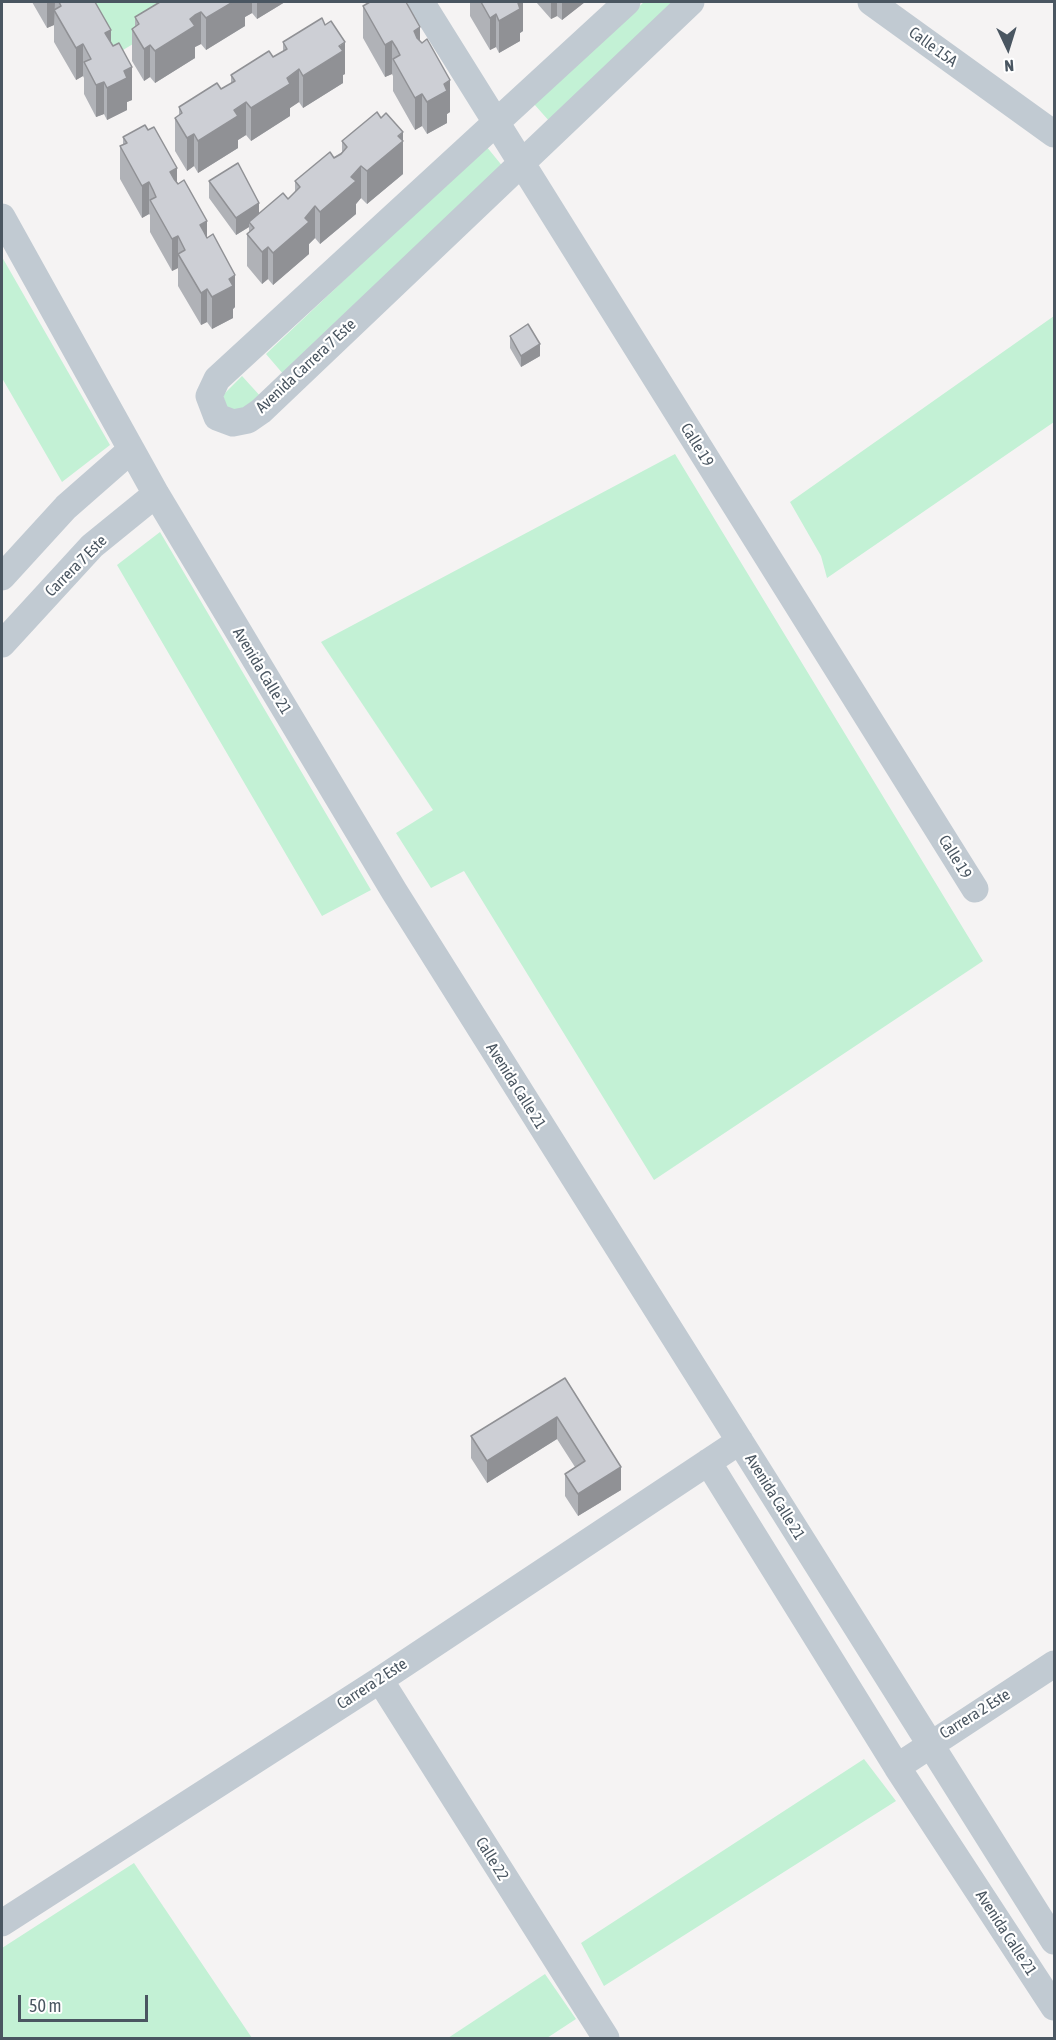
<!DOCTYPE html>
<html>
<head>
<meta charset="utf-8">
<style>
	body { margin:0 }
	#map { position:relative; width:1056px; height:2040px; overflow:hidden; background:#f5f3f3; font-family:"Asap Condensed",sans-serif }
	canvas { display:block }
	.frame { position:absolute; inset:0; border:3px solid #4a5661; pointer-events:none }
	.north { position:absolute; left:978px; top:18px; width:60px; height:60px; -webkit-text-stroke:4px #fff; paint-order:stroke; rotate:176deg; font-size:16px; font-weight:700; line-height:24px; text-align:center; color:#4a5661 }
	.north::after { content:''; display:block; margin:auto; width:21px; height:27px; background:#4a5661; clip-path:polygon(50% 0,100% 100%,50% 72%,0 100%) }
	.scale { position:absolute; left:18px; top:1995px; width:130px; height:27px; box-sizing:border-box; border:3px solid #4a5661; border-top:0; padding-left:8px; font-size:18px; line-height:21px; white-space:nowrap; color:#4a5661; -webkit-text-stroke:4px #fff; paint-order:stroke }
</style>
</head>
<body>
<div id="map">
<canvas width="1056" height="2040"></canvas>
<div class="frame"></div>
<div class="north">N</div>
<div class="scale">50 m</div>
</div>
<script>
const ctx = document.querySelector('canvas').getContext('2d');
ctx.lineJoin = 'round';
function fillPath(path, color) { ctx.fillStyle = color; ctx.fill(path, 'evenodd'); }
const poly = rows => new Path2D(rows.map(r => 'M' + r).join(''));
function trace(path, color, width, dash) { ctx.strokeStyle = color; ctx.lineWidth = width; ctx.lineCap = dash ? 'butt' : 'round'; ctx.setLineDash(dash || []); ctx.stroke(path); }
function write(font, color, halo, rows, align = 'center') {
  ctx.font = font + ' "Asap Condensed",sans-serif'; ctx.lineWidth = 4.5; ctx.setLineDash([]); ctx.textBaseline = 'middle'; ctx.strokeStyle = halo; ctx.fillStyle = color; for (const [text, x, y, turn = 0] of rows) {
    ctx.save(); ctx.translate(x, y); ctx.rotate((+turn || 0) * Math.PI / 180); ctx.textAlign = isNaN(turn) ? turn : align; if (halo) ctx.strokeText(text, 0, 0); ctx.fillText(text, 0, 0); ctx.restore();
  }
}
fillPath(poly([
	[84,2,203,2,118,53,112,52],
	[644,2,682,2,550,122,534,104],
	[486,146,504,168,284,375,266,354],
	[2,257,110,445,62,482,2,378],
	[1054,316,1054,422,827,578,821,556,790,502],
	[242,376,262,398,249,412,228,412,223,395],
	[675,454,983,961,654,1180,464,871,431,888,396,833,433,810,321,642],
	[160,532,371,890,322,916,117,565],
	[864,1759,896,1801,604,1986,581,1943],
	[134,1863,252,2038,2,2038,2,1948],
	[545,1974,576,2019,547,2038,448,2038]
]), '#c3f1d5');
trace(poly([
	[421,2,975,889],
	[627,2,217,379,209,396,217,417,233,423,248,420,261,411,691,2],
	[871,2,1054,134],
	[2,217,156,494,394,891,1054,1941],
	[2,577,66,507,131,450],
	[2,644,92,546,156,494],
	[708,1462,897,1767,1054,2007],
	[380,1680,606,2038],
	[897,1767,1054,1664],
	[2,1923,380,1680,740,1441]
]), '#c1cad2', 27);
fillPath(poly([
	[32,2,95,2,132,100,127,102,127,110,107,120,104,114,96,117,84,94,84,78,83,76,76,80,54,42,54,25,47,28],
	[160,2,285,2,257,19,252,13,245,17,245,26,206,50,201,44,195,47,195,58,155,83,150,77,144,81,132,61,132,29,135,26,135,17],
	[367,2,406,2,420,41,450,112,447,114,447,123,427,134,422,126,415,130,393,91,393,76,392,74,385,77,363,38,363,6,367,4],
	[470,2,523,2,523,31,520,33,520,41,499,53,496,47,490,50,470,16],
	[536,2,585,2,562,20,557,16,551,19],
	[283,42,345,74,343,75,343,83,303,108,299,102,290,108,290,116,251,141,246,135,238,140,238,148,198,173,194,166,187,171,175,151,175,118,179,116,179,107,221,89,231,84,231,75,273,57,283,51],
	[381,118,403,132,403,174,367,204,361,198,356,204,356,214,320,244,315,238,309,244,309,254,273,285,268,279,262,284,247,266,247,234,249,233,249,227,236,235,209,198,209,181,259,213,288,199,295,192,295,181,342,152,342,141],
	[123,137,177,182,207,237,235,307,233,309,233,318,212,329,207,322,201,325,178,286,178,268,172,271,150,232,150,215,149,214,142,218,120,179,120,146,123,145],
	[510,336,540,356,521,367,510,348],
	[565,1378,621,1490,578,1516,565,1496,565,1474,575,1467,557,1439,487,1483,471,1458,471,1436]
]), '#b0b2b7');
fillPath(poly([
	[47,2,55,2,54,25,47,28],
	[232,2,252,2,252,13,245,17,245,26,206,50,206,18],
	[257,2,285,2,257,19],
	[519,2,523,2,523,31,520,33,520,41,499,53,499,21],
	[551,2,557,2,557,16,551,19],
	[562,2,585,2,562,20],
	[201,12,201,44,195,47,195,58,155,83,155,51,195,15],
	[496,14,496,47,490,50,490,18],
	[420,27,420,59,414,31],
	[111,30,111,62,105,33],
	[392,41,392,74,385,77,385,45],
	[345,42,345,74,343,75,343,83,303,108,303,76],
	[83,44,83,76,76,80,76,48],
	[150,45,150,77,144,81,144,49],
	[132,67,132,100,127,102,127,110,107,120,107,88,124,71],
	[299,69,299,102,290,108,290,116,251,141,251,108],
	[450,80,450,112,447,114,447,123,427,134,427,102,444,84],
	[104,82,104,114,96,117,96,85],
	[422,94,422,126,415,130,415,98],
	[246,102,246,135,238,140,238,148,198,173,198,141,234,110],
	[403,132,403,174,367,204,367,171],
	[194,134,194,166,187,171,187,138],
	[361,166,361,198,356,204,356,214,320,244,320,212],
	[177,168,177,200,170,172],
	[149,182,149,214,142,218,142,186],
	[259,203,259,220,249,222,249,227,236,235,236,218],
	[315,206,315,238,309,244,309,254,273,285,273,253],
	[207,221,207,253,200,225],
	[178,236,178,268,172,271,172,239],
	[268,247,268,279,262,284,262,252],
	[235,275,235,307,233,309,233,318,212,329,212,297,229,279],
	[207,289,207,322,201,325,201,293],
	[540,344,540,356,521,367,521,356],
	[557,1417,557,1439,487,1483,487,1461],
	[621,1467,621,1490,578,1516,578,1494]
]), '#909195');
const building = poly([
	[59,2,95,2,111,30,105,33,113,46,119,43,132,67,124,71,127,78,107,88,104,82,96,85,84,62,91,59,83,44,76,48,54,10,61,6,59,2],
	[160,2,233,2,206,18,201,12,195,15,190,19,195,26,155,51,150,45,144,49,132,29,139,24,135,17,160,2],
	[369,2,406,2,420,27,414,31,417,38,422,43,427,39,450,80,444,84,447,91,427,102,422,94,415,98,393,59,400,55,397,49,392,41,385,45,363,6,370,2,369,2],
	[481,2,519,2,518,3,520,9,499,21,496,14,490,18,481,2],
	[322,18,325,25,331,21,345,42,339,46,343,51,303,76,299,69,287,78,290,84,251,108,246,102,234,110,238,116,198,141,194,134,187,138,175,118,182,113,179,107,217,83,221,89,235,81,231,75,269,51,273,57,287,49,283,42,322,18],
	[377,112,381,118,386,113,403,132,398,136,403,141,367,171,361,166,351,177,356,181,320,212,315,206,305,218,309,222,273,253,268,247,262,252,247,234,254,228,249,222,283,193,288,199,300,187,295,181,330,152,334,158,341,154,347,147,342,141,377,112],
	[145,125,148,130,154,127,177,168,170,172,174,179,178,184,184,180,207,221,200,225,204,232,207,238,213,234,235,275,229,279,233,286,212,297,207,289,201,293,178,254,185,250,178,236,172,239,150,200,156,197,153,190,149,182,142,186,120,146,127,143,123,137,145,125],
	[238,163,259,203,236,218,209,181,238,163],
	[528,324,540,344,521,356,510,336,528,324],
	[565,1378,621,1467,578,1494,565,1474,585,1461,557,1417,487,1461,471,1436,565,1378]
]);
fillPath(building, '#cdcfd5');
trace(building, '#909195', 1.5);
write('16px', '#4a5661', '#fff', [
	["Calle 15A",933,47,36],
	["Avenida Carrera 7 Este",306,366,-43],
	["Calle 19",697,445,58],
	["Carrera 7 Este",76,566,-45],
	["Avenida Calle 21",262,671,59],
	["Calle 19",955,857,58],
	["Avenida Calle 21",516,1086,58],
	["Avenida Calle 21",775,1497,58],
	["Carrera 2 Este",372,1684,-33],
	["Carrera 2 Este",975,1714,-32],
	["Calle 22",492,1859,58],
	["Avenida Calle 21",1006,1933,57]
]);
</script>
</body>
</html>
